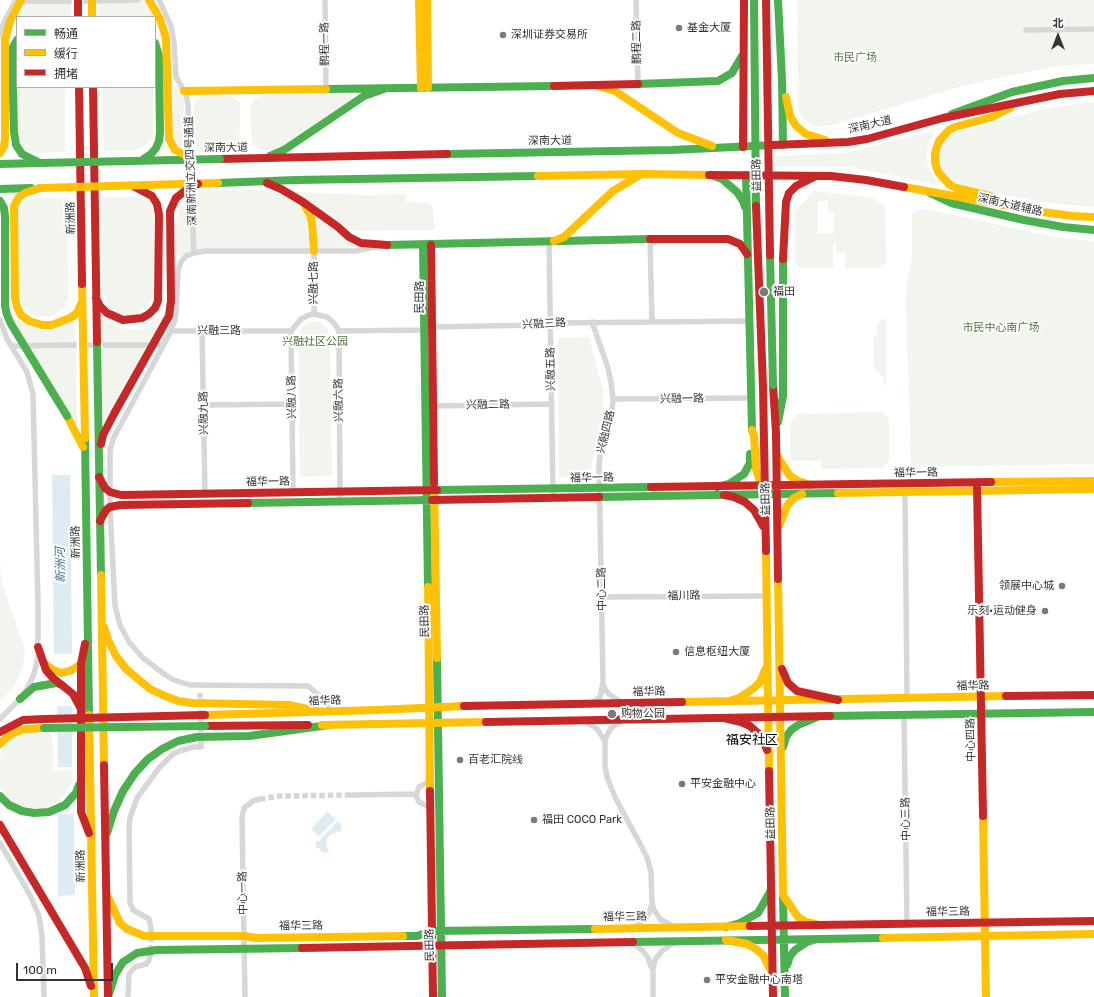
<!DOCTYPE html>
<html>
<head>
<meta charset="utf-8">
<style>
	body { margin:0 }
	#map { position:relative; width:1094px; height:997px; overflow:hidden; background:#fff; font-family:Rubik,"Noto Sans SC",sans-serif }
	canvas { display:block }
	.legend { position:absolute; left:16px; top:16px; width:140px; height:72px; box-sizing:border-box; background:#fff; border:1px solid #adadad; margin:0; padding:5px 7px; list-style:none; font-size:12px; color:#333 }
	.legend li { display:flex; align-items:center; gap:8px; height:20px }
	.legend b { width:20px; border:1px solid #adadad }
	.north { position:absolute; left:1038px; top:16px; width:40px; height:40px; -webkit-text-stroke:3px #fff; paint-order:stroke; rotate:0deg; font-size:11px; font-weight:700; line-height:16px; text-align:center; color:#333 }
	.north::after { content:''; display:block; margin:auto; width:14px; height:18px; background:#333; clip-path:polygon(50% 0,100% 100%,50% 72%,0 100%) }
	.scale { position:absolute; left:16px; top:963px; width:97px; height:18px; box-sizing:border-box; border:2px solid #333; border-top:0; padding-left:5px; font-size:12px; line-height:14px; white-space:nowrap; color:#333; -webkit-text-stroke:3px #fff; paint-order:stroke }
</style>
</head>
<body>
<div id="map">
<canvas width="1094" height="997"></canvas>
<ul class="legend">
<li><b style="height:5px;background:#4caf50"></b>畅通</li>
<li><b style="height:5px;background:#ffc107"></b>缓行</li>
<li><b style="height:5px;background:#c62828"></b>拥堵</li>
</ul>
<div class="north">北</div>
<div class="scale">100 m</div>
</div>
<script>
const ctx = document.querySelector('canvas').getContext('2d');
ctx.lineJoin = 'round';
function fillPath(path, color) { ctx.fillStyle = color; ctx.fill(path, 'evenodd'); }
const poly = rows => new Path2D(rows.map(r => 'M' + r).join(''));
function trace(path, color, width, dash) { ctx.strokeStyle = color; ctx.lineWidth = width; ctx.lineCap = dash ? 'butt' : 'round'; ctx.setLineDash(dash || []); ctx.stroke(path); }
function write(font, color, halo, rows, align = 'center') {
  ctx.font = font + ' Rubik,"Noto Sans SC",sans-serif'; ctx.lineWidth = 4; ctx.setLineDash([]); ctx.textBaseline = 'middle'; ctx.strokeStyle = halo; ctx.fillStyle = color; for (const [text, x, y, turn = 0] of rows) {
    ctx.save(); ctx.translate(x, y); ctx.rotate((+turn || 0) * Math.PI / 180); ctx.textAlign = isNaN(turn) ? turn : align; if (halo) ctx.strokeText(text, 0, 0); ctx.fillText(text, 0, 0); ctx.restore();
  }
}
fillPath(poly([
	[27,0,71,0,71,17,17,17],
	[97,0,145,0,155,17,99,17],
	[797,0,1094,0,1094,64,1065,65,1007,76,966,85,836,124,826,126,813,126,802,117,798,107],
	[17,50,17,87,65,87,65,152,31,153,22,149,17,137,16,53],
	[172,85,179,87,184,94,186,150,178,147,173,138],
	[102,87,153,87,153,136,150,141,143,147,134,151,104,151],
	[344,91,351,92,353,96,350,100,280,148,275,150,261,150,253,145,252,139,250,110,251,105,256,98,263,95],
	[203,95,231,96,240,102,240,132,237,140,230,146,224,150,196,151,194,107,196,100],
	[1094,102,1094,207,1056,204,991,193,958,185,951,182,946,177,942,170,939,155,941,145,948,138,958,132,1044,109],
	[932,131,934,133,928,145,926,156,929,170,937,182,935,184,851,167,776,166,776,156,845,153],
	[208,190,261,190,274,192,294,202,303,210,306,218,308,229,309,248,202,250,183,256,176,256,176,221,179,207,185,197,194,191],
	[814,191,874,198,885,207,886,263,879,268,845,268,845,253,836,253,836,244,833,243,833,268,799,268,795,263,795,211],
	[818,201,828,201,828,213,834,213,834,233,818,233],
	[296,192,367,195,406,194,406,202,429,203,433,208,434,230,361,231,353,230,343,225,295,194],
	[101,197,139,197,149,202,154,211,155,289,153,298,148,306,136,315,129,316,116,313,111,309,102,292],
	[32,198,67,198,68,298,64,307,50,317,39,316,33,315,28,312,20,301,19,293,18,211,23,202],
	[925,209,1054,237,1094,241,1094,464,911,467,906,299,907,283,912,256,912,215,917,210],
	[312,212,361,247,317,248],
	[104,317,118,327,125,329,141,329,147,326,159,317,163,317,163,319,109,419,106,421,103,400,102,318],
	[886,318,886,385,884,387,883,377,874,369,873,337,877,333,877,323],
	[18,319,32,328,46,331,55,330,74,320,76,342,77,423,75,423,13,320],
	[318,321,321,323,328,329,330,339,332,476,300,477,299,339,299,334,303,326,310,322],
	[589,337,603,390,604,402,592,464,590,477,559,477,558,338],
	[883,412,889,418,889,461,881,468,821,469,821,461,791,461,790,422,797,414],
	[0,561,1,577,3,586,23,644,25,654,23,664,18,679,13,688,0,701],
	[30,732,50,732,52,736,53,770,72,771,73,772,71,785,64,795,53,805,39,809,19,806,9,800,0,787,0,756,4,747,8,742,16,736]
]), '#f1f5ed');
fillPath(poly([
	[52,475,70,475,72,654,54,654],
	[57,706,72,706,72,767,58,767],
	[327,812,336,819,319,836,311,829],
	[58,814,74,814,75,895,58,896],
	[338,821,342,826,341,831,331,834,327,838,326,844,329,852,325,853,321,851,319,848,316,848,316,841,319,841]
]), '#ddebf3');
trace(poly([
	[66,1,95,1],
	[71,345,101,345],
	[200,693,201,740],
	[260,799,280,796,352,795],
	[151,928,151,954]
]), '#d6d6d6', 5.5, [5.5, 3]);
trace(poly([
	[159,0,171,26,174,43,176,77,186,94,188,104,194,253],
	[325,0,326,89],
	[636,0,638,84],
	[15,1,66,1],
	[97,1,138,0],
	[1026,30,1094,29],
	[0,36,4,22,16,0],
	[650,239,652,322],
	[549,241,553,498],
	[314,251,314,314],
	[0,320,7,339,27,372,33,394,38,605,38,657,34,674,26,691,20,699,0,719],
	[592,322,608,368,611,382,613,399,612,413,600,456,599,465,603,682,600,697,592,703],
	[170,331,291,331],
	[202,331,205,494],
	[339,331,424,330,431,327,539,325,559,323,749,321],
	[105,345,163,345],
	[11,346,71,345],
	[613,399,751,398],
	[204,405,292,404],
	[431,406,552,404],
	[905,492,907,698],
	[293,493,291,331,301,319,309,315,314,314,327,317,334,323,339,331,340,496],
	[602,597,766,596],
	[603,684,606,691,610,695,620,701],
	[329,712,328,703,308,686,190,685,174,680,164,674,143,658,129,642,120,625,115,606,110,507,110,451,113,439,170,333,175,320,176,312,178,271,181,262,186,256,194,253,206,251,356,251,381,246],
	[904,715,907,924],
	[623,720,611,728,606,737,605,741,605,766,607,777,615,797,647,857,651,872,652,902,654,910,660,919,672,926],
	[586,722,597,729,605,741],
	[430,781,419,787,416,796,419,802,431,808],
	[352,795,416,794],
	[0,843,30,895,39,916,42,936,44,997],
	[635,927,648,916,652,904],
	[151,928,149,919,133,910,130,902,129,828,130,818,137,798,159,768,173,754,180,751,193,747,201,747,201,741],
	[633,943,643,951,648,958,652,969],
	[128,997,129,974,135,967,146,964,148,962,151,954],
	[245,997,242,818,244,808,253,801,260,799],
	[653,997,653,969,655,960,662,951,676,941]
]), '#d7d7d7', 5.5);
trace(poly([
	[778,0,782,80,783,145],
	[638,84,718,81,732,73,742,56],
	[326,89,554,86],
	[952,114,1012,92,1063,81,1094,78],
	[447,154,672,150,774,145],
	[270,156,284,150,364,96,384,89],
	[0,164,40,163],
	[746,175,752,430],
	[714,176,722,179,737,192,743,201,745,207],
	[218,183,296,180,538,176],
	[0,189,31,188],
	[930,193,951,203,1024,220,1063,227,1094,230],
	[387,245,650,239],
	[423,245,428,587],
	[97,342,101,575],
	[778,422,783,396,783,259],
	[85,438,89,715],
	[717,487,729,484,744,474,750,463,750,454],
	[437,490,651,487],
	[599,497,838,493],
	[248,503,432,500],
	[437,658,442,997],
	[20,699,34,687,56,683,62,685],
	[830,716,1094,712],
	[783,747,786,737,791,730,798,725,817,717],
	[0,796,9,805,22,811,34,813,49,812,65,805,76,793,79,785],
	[107,833,114,811,123,791,135,773,148,759,162,749,178,741,197,737,249,736,329,725],
	[783,895,785,997],
	[726,927,740,923,758,913,770,892],
	[403,936,417,936,432,931,595,929],
	[633,942,883,938],
	[787,965,790,956,795,950,807,942,818,939],
	[109,994,115,975,123,962,137,953,157,950,302,948]
]), '#4caf50', 8);
trace(poly([
	[92,0,92,17],
	[419,0,421,88],
	[427,0,428,88],
	[594,85,615,91,678,133,712,146],
	[184,91,326,89],
	[786,97,790,116,796,126,806,134,825,140],
	[538,176,643,174,709,175],
	[904,187,1042,212,1073,216,1094,217],
	[40,188,25,193,19,197,14,206,15,298,17,307,21,315,29,321,42,325,52,325,70,318,77,313,82,302],
	[1000,201,990,196,956,188,950,185,938,172,935,162,935,153,939,141,949,130,955,127,992,117,1010,108],
	[304,204,310,215,312,223,314,251],
	[554,241,564,237,613,191,640,175],
	[82,284,85,438],
	[67,416,83,447],
	[752,430,754,435,756,469,762,488],
	[777,456,790,476,798,481,811,485],
	[991,482,1094,481],
	[434,483,437,658],
	[838,493,1094,489],
	[779,526,788,504,794,498,802,494],
	[766,551,769,771],
	[101,575,104,765],
	[778,579,783,895],
	[428,587,430,791],
	[104,627,108,640,116,656,126,669,150,689,165,696,178,701,192,703,289,705,321,712],
	[45,664,53,670,62,673,72,670,81,664],
	[729,701,739,698,754,688,760,682,766,668],
	[682,702,1006,696],
	[89,715,94,997],
	[205,715,377,710,464,706],
	[322,725,486,722],
	[0,744,7,737,15,732,25,729,44,728],
	[983,816,986,997],
	[107,895,120,923,127,929,144,936,244,936,257,938,403,936],
	[785,898,798,917,806,922,819,925],
	[595,929,750,926],
	[883,938,1094,934],
	[726,940,747,944,756,949,763,955,770,969]
]), '#ffc107', 8);
trace(poly([
	[78,0,78,17],
	[554,86,638,84],
	[79,87,82,284],
	[93,87,97,342],
	[774,145,848,142,867,139,943,118,1060,94,1094,91],
	[743,147,744,0],
	[220,159,447,154],
	[709,175,831,176,866,180,904,187],
	[267,183,281,189,303,202,338,227,349,237,361,243,387,245],
	[650,239,728,239,740,244,747,254],
	[431,245,434,483],
	[783,259,786,202,789,193,796,186,814,177],
	[96,298,100,306,107,313,123,320,142,318,149,314,155,308,158,301,159,215,157,204,152,196,133,186],
	[773,385,776,433,778,579],
	[763,387,766,551],
	[101,444,103,435,115,412],
	[99,477,105,488,110,492,121,495,437,490],
	[977,486,983,816],
	[651,487,991,482],
	[724,495,734,497,745,502,754,510,763,526],
	[432,500,599,497],
	[100,521,106,510,110,507,120,505,248,503],
	[85,644,81,664,81,812,89,833],
	[38,647,46,670,53,678,73,694,80,707],
	[782,669,788,683,797,691,838,700],
	[1006,696,1094,695],
	[464,706,682,702],
	[724,718,741,722,750,726,761,736,767,750],
	[486,722,830,716],
	[205,726,308,725],
	[0,732,23,720,44,719],
	[104,765,108,997],
	[769,771,773,997],
	[430,791,433,997],
	[0,825,85,968,91,986],
	[750,926,1094,921],
	[302,948,633,942]
]), '#c62828', 8);
trace(poly([
	[754,0,756,206],
	[17,40,13,47,12,55,14,132,16,145,22,154,40,163,220,159],
	[142,160,151,154,156,148,159,141,160,133,159,56,155,43],
	[0,201,4,208,5,216,5,306,7,315,11,324,67,416],
	[770,255,773,385],
	[44,728,205,726]
]), '#4caf50', 8);
trace(poly([
	[149,0,160,19,166,38,169,139,175,150,191,158],
	[0,153,4,146,5,139,5,40,10,21,21,0],
	[40,188,218,183]
]), '#ffc107', 8);
trace(poly([
	[766,0,770,255],
	[756,206,763,387],
	[115,412,169,316,171,301,170,211,176,198,185,191,198,184],
	[44,719,205,715]
]), '#c62828', 8);
for (const [x, y, r, color] of [
	[679,28,4,"#7a7a7a"],
	[503,35,4,"#7a7a7a"],
	[764,292,5,"#7a7a7a"],
	[1062,586,4,"#7a7a7a"],
	[1045,611,4,"#7a7a7a"],
	[676,652,4,"#7a7a7a"],
	[612,714,5,"#7a7a7a"],
	[460,760,4,"#7a7a7a"],
	[682,784,4,"#7a7a7a"],
	[534,820,4,"#7a7a7a"],
	[707,980,4,"#7a7a7a"]
]) { const dot = new Path2D(); dot.arc(x, y, r, 0, 2 * Math.PI); ctx.fillStyle = color; ctx.fill(dot); trace(dot, '#fff', 1.5); }
write('11px', '#333', '#fff', [
	["基金大厦",687,28],
	["深圳证券交易所",511,35],
	["福田",773,292],
	["领展中心城",1054,586,"right"],
	["乐刻·运动健身",1037,611,"right"],
	["信息枢纽大厦",684,652],
	["购物公园",621,714],
	["百老汇院线",468,760],
	["平安金融中心",690,784],
	["福田 COCO Park",542,820],
	["平安金融中心南塔",715,980]
], 'left');
write('11px', '#333', '#fff', [
	["鹏程二路",637,42,-91],
	["鹏程一路",325,44,-91],
	["深南大道",870,125,-13],
	["深南大道",550,141,-1],
	["深南大道",226,148,-1],
	["深南新洲立交四号通道",191,171,-92],
	["益田路",757,175,-91],
	["深南大道辅路",1010,205,13],
	["新洲路",71,218,-91],
	["兴融七路",314,283,-90],
	["民田路",420,297,-90],
	["兴融三路",544,324,-3],
	["兴融三路",219,331],
	["兴融五路",551,369,-91],
	["兴融八路",292,397,-91],
	["兴融一路",682,399,-1],
	["兴融六路",339,400,-91],
	["兴融二路",488,405,-1],
	["兴融九路",204,413,-91],
	["兴融四路",606,432,-76],
	["福华一路",916,473,-1],
	["福华一路",592,478,-1],
	["福华一路",268,482,-1],
	["益田路",766,499,-91],
	["新洲路",76,542,-91],
	["中心二路",602,589,-91],
	["福川路",684,596,-1],
	["民田路",425,621,-91],
	["福华路",973,686,-1],
	["福华路",649,692,-1],
	["福华路",325,701,-2],
	["中心四路",971,740,-91],
	["中心三路",906,819,-91],
	["益田路",771,823,-91],
	["新洲路",81,866,-91],
	["中心一路",243,893,-91],
	["福华三路",948,912,-1],
	["福华三路",625,917,-1],
	["福华三路",301,926,-1],
	["民田路",430,945,-91]
]);
write('11px', '#56703f', '#fff', [
	["市民广场",855,58],
	["市民中心南广场",1001,328],
	["兴融社区公园",315,342]
]);
write('italic 12px', '#3f7597', '#fff', [
	["新洲河",61,565,-91]
]);
write('13px', '#000', '#fff', [
	["福安社区",752,740]
]);
</script>
</body>
</html>
